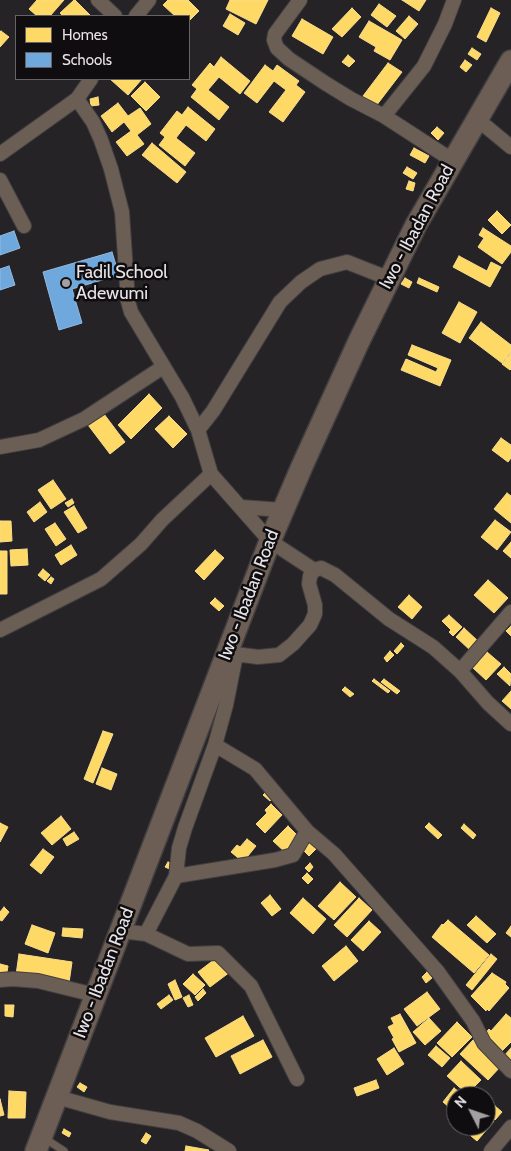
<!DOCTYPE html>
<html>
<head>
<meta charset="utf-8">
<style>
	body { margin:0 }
	#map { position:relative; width:511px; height:1151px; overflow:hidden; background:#262327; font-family:Cabin,sans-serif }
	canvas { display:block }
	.legend { position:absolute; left:15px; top:15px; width:175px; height:65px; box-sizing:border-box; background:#0f0d0f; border:1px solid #656365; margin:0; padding:6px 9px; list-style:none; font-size:15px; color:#e7e3e7 }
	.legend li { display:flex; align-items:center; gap:10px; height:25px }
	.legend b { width:25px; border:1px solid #656365 }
	.north { position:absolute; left:446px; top:1086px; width:50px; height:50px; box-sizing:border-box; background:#0f0d0f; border:1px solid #656365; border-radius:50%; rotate:311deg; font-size:14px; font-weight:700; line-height:20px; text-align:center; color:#e7e3e7 }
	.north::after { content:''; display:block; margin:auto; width:18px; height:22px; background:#a3a0a4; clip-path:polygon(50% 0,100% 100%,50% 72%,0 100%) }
</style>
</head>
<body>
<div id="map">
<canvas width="511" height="1151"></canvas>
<ul class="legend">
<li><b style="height:14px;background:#ffd966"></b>Homes</li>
<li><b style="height:14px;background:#6fa8dc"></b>Schools</li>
</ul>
<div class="north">N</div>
</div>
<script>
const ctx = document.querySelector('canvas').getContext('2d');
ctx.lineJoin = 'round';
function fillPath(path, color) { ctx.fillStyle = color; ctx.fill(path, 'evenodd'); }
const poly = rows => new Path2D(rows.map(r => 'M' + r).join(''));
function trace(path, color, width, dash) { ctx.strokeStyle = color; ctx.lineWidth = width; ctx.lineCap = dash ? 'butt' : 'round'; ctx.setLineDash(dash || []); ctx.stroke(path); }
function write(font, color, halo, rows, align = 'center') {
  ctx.font = font + ' Cabin,sans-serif'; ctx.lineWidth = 5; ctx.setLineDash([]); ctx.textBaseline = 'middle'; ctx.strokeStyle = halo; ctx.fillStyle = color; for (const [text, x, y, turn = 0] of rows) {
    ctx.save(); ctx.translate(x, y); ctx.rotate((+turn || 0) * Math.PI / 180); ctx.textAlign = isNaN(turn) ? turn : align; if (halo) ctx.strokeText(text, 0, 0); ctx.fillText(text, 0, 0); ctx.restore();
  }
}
const homes = poly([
	[37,0,64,0,50,16,37,16,29,9,37,0],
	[74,0,75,0,91,16,63,16,60,13,74,0],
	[168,0,188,0,199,11,189,21,189,16,175,16,163,5,168,0],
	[230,0,268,0,256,24,226,9,230,0],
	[402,0,426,0,419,11,402,0],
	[379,4,396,16,387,27,371,15,379,4],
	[352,8,361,17,342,37,332,29,352,8],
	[491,8,500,13,486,42,477,37,491,8],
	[230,14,245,23,238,35,223,26,230,14],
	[409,16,418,24,405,39,396,31,409,16],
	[302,19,333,37,323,54,292,36,302,19],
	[369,21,402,40,390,60,374,51,376,47,359,37,369,21],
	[1,31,9,37,0,47,0,32,1,31],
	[472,48,481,54,477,60,468,54,472,48],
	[348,55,355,61,349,67,342,62,348,55],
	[221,57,250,81,240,94,219,77,208,90,229,107,219,120,191,97,197,89,192,85,210,63,214,67,221,57],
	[465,60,472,65,466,72,460,67,465,60],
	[388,63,402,72,376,106,363,96,388,63],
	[265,65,273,71,277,65,299,81,296,85,305,92,283,122,269,112,286,90,274,81,257,103,244,93,265,65],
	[110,79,142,79,128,95,110,79],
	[145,82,160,97,146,111,131,96,145,82],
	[98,97,99,105,91,106,90,99,98,97],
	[118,103,128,116,140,108,151,124,137,135,144,144,127,156,116,142,131,131,124,122,112,132,101,116,118,103],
	[188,107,215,129,206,141,186,125,176,138,195,153,185,166,159,145,165,137,160,133,177,111,182,115,188,107],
	[437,127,444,133,438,140,431,133,437,127],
	[152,143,186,172,177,183,142,155,152,143],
	[414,148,429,156,425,163,410,155,414,148],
	[407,167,417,173,413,179,403,173,407,167],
	[409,181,415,183,413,191,406,189,409,181],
	[497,211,511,225,502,234,488,220,497,211],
	[483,228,511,246,511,252,502,264,478,247,484,238,479,235,483,228],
	[459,256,487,271,491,262,501,267,490,287,453,267,459,256],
	[405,278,412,282,409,288,401,284,405,278],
	[419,278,439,287,437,292,417,283,419,278],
	[459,302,477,312,460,343,442,333,459,302],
	[481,322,511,345,511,352,502,363,469,338,481,322],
	[412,345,451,360,440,386,401,370,406,359,436,372,438,368,408,355,412,345],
	[511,353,511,369,510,370,502,364,511,353],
	[149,394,162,408,131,439,118,425,149,394],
	[101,410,125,442,110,454,85,421,101,410],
	[169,416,187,434,173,448,155,429,169,416],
	[501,438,511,445,511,458,508,462,492,450,501,438],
	[53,480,66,499,51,509,38,490,53,480],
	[507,493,511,496,511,523,494,509,507,493],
	[72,499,74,503,68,507,65,503,72,499],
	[40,502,47,512,34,522,27,512,40,502],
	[74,506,87,528,78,533,64,512,74,506],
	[495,520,511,532,497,550,481,537,495,520],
	[0,521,11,521,12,541,0,542,0,521],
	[55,523,66,539,56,546,45,529,55,523],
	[511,542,511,558,503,551,511,542],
	[71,545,77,555,61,565,55,555,71,545],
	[27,549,28,565,11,566,10,550,27,549],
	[215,550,224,558,204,580,195,571,215,550],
	[0,551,7,551,7,594,0,594,0,551],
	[43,569,50,575,45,581,38,575,43,569],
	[51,577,54,579,51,584,47,581,51,577],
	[488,580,508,598,494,613,474,595,488,580],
	[409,595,422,607,412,619,398,607,409,595],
	[215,598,224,606,219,611,210,603,215,598],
	[449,615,462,627,453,636,449,632,451,630,442,621,449,615],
	[511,626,511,636,506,631,511,626],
	[464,628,479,642,471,651,456,637,464,628],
	[401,643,404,646,397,654,394,651,401,643],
	[390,651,394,655,387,662,384,658,390,651],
	[487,652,501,664,486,680,473,668,487,652],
	[504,667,511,674,510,686,497,674,504,667],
	[374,679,390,691,388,693,372,681,374,679],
	[384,679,400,691,397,694,381,682,384,679],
	[345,687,354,694,350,697,342,690,345,687],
	[511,691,511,709,502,701,511,691],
	[103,731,113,734,93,783,84,779,103,731],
	[102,768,117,774,111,790,96,784,102,768],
	[268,790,275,796,270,801,263,795,268,790],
	[271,804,282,815,265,833,256,824,267,813,265,810,271,804],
	[61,816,71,829,52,845,41,833,61,816],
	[0,823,8,827,0,842,0,823],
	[429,823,442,835,438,839,425,827,429,823],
	[464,824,476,835,473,839,461,828,464,824],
	[288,826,300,838,286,853,273,841,288,826],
	[74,832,79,839,67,846,63,839,74,832],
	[247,839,256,846,243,862,231,852,237,845,240,847,247,839],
	[311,842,317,848,309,856,303,850,311,842],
	[43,849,54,857,41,874,30,865,43,849],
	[168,862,174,865,172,870,165,867,168,862],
	[310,863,313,867,309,872,305,868,310,863],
	[307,873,313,879,308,884,302,878,307,873],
	[340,882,356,897,334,920,318,906,340,882],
	[270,895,281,909,272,916,261,903,270,895],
	[303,898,326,919,313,934,290,913,303,898],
	[359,898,372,910,347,937,334,925,359,898],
	[4,907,9,912,2,921,0,920,0,912,4,907],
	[476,916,496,934,487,943,467,925,476,916],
	[448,920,489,955,474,973,432,937,442,924,443,925,448,920],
	[369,921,381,932,363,951,351,940,369,921],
	[32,925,55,933,48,953,25,944,32,925],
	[511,926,511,937,506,933,511,926],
	[63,928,83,929,82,938,62,936,63,928],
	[346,946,358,961,334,981,322,966,346,946],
	[19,954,72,962,69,983,16,975,19,954],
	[491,954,497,959,472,990,466,985,491,954],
	[219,956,230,972,210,987,198,972,219,956],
	[0,964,8,966,6,978,0,977,0,964],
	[427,972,432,978,426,983,422,977,427,972],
	[492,973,506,982,505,984,509,988,489,1011,487,1009,486,1011,471,996,492,973],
	[193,974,205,985,195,995,183,984,193,974],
	[175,980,182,997,175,1000,168,984,175,980],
	[203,989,206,993,198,1001,195,997,203,989],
	[427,992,440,1009,417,1026,404,1009,427,992],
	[169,995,173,1000,161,1009,157,1004,169,995],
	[189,995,193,1005,188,1007,183,998,189,995],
	[5,1005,14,1005,13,1017,5,1016,5,1005],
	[400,1014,416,1043,399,1052,392,1039,394,1038,388,1027,394,1024,391,1018,400,1014],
	[506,1014,511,1018,511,1042,501,1052,483,1036,489,1029,491,1031,506,1014],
	[243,1016,254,1036,216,1057,205,1038,243,1016],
	[429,1018,441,1031,425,1045,413,1032,429,1018],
	[457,1022,472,1037,452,1057,437,1043,457,1022],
	[474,1039,502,1065,488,1080,460,1054,474,1039],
	[263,1040,272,1057,240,1074,231,1056,263,1040],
	[436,1046,450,1058,442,1067,428,1055,436,1046],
	[394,1048,404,1064,387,1075,377,1059,394,1048],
	[511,1048,511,1063,504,1056,511,1048],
	[461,1061,481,1080,467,1094,447,1076,461,1061],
	[376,1080,379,1088,357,1096,354,1088,376,1080],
	[80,1083,87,1087,84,1092,77,1087,80,1083],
	[454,1088,464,1096,456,1096,455,1112,443,1102,454,1088],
	[9,1091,26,1092,25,1118,8,1118,9,1091],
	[0,1099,4,1115,0,1116,0,1099],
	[495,1106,502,1112,495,1120,487,1114,495,1106],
	[488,1116,494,1121,477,1141,471,1136,480,1126,486,1126,486,1118,488,1116],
	[465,1126,479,1126,474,1131,472,1129,470,1130,465,1126],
	[64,1129,71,1133,69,1137,62,1133,64,1129],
	[146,1133,151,1136,146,1144,141,1141,146,1133],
	[186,1146,209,1150,208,1151,185,1151,186,1146]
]);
fillPath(homes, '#ffd966');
trace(homes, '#f8dc8d', 1);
const schools = poly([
	[14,231,20,248,0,255,0,236,14,231],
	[112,252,119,275,72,289,82,323,59,330,43,272,112,252],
	[9,266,15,285,0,290,0,269,9,266]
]);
fillPath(schools, '#6fa8dc');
trace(schools, '#93badf', 1);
const service = poly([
	[44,1138,64,1151]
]);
const minor = poly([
	[98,0,115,16],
	[300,0,275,34,274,40,277,48,289,59,325,83,351,99,384,116,452,160],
	[136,16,149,0],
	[77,99,93,122,101,140,111,169,122,212,128,301,131,312,182,397,198,430,211,474,270,541,314,570,321,568,335,575,389,619,433,647,460,671,488,703,511,724],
	[384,116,424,66,445,24,454,0],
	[477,119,511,147],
	[0,154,77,99,91,79],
	[0,180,24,226],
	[198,430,213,411,280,302,301,282,320,269,347,262,390,279],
	[0,447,39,440,84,419,163,367],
	[241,507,283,510],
	[0,630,101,579,141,544,162,520,211,474],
	[227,653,258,657,279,655,293,644,310,625,315,614,315,605,309,584,310,576,314,570],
	[460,671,511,612],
	[215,745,255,769,307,831,334,854,349,871,438,972,473,1021,484,1043,511,1071],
	[176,876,275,860,293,855,307,831],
	[121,931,146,934,188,954,218,953,251,986,297,1079],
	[146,934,176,876,179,848,185,828,215,745,226,705,236,655],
	[0,980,13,979,38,981,95,995],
	[57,1097,110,1112,179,1123,197,1131,229,1151],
	[491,1151,511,1127]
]);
const primary = poly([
	[36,1151,270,541,303,464,359,341,416,225,511,61]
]);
trace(service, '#413f41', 9);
trace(minor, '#413f41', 16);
trace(primary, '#413f41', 24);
trace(service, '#6b5e54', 7);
trace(minor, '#6b5e54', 14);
trace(primary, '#6c5e54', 21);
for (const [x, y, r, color] of [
	[66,283,5,"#a3a0a4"]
]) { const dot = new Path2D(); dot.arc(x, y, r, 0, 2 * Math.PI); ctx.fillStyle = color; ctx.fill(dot); trace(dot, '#0f0d0f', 2); }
write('18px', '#e7e3e7', '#0f0d0f', [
	["Iwo - Ibadan Road",417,227,-62],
	["Iwo - Ibadan Road",249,595,-69],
	["Iwo - Ibadan Road",104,973,-69]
]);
write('18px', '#e7e3e7', '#0f0d0f', [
	["Fadil School",76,273],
	["Adewumi",76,294]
], 'left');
</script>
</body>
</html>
